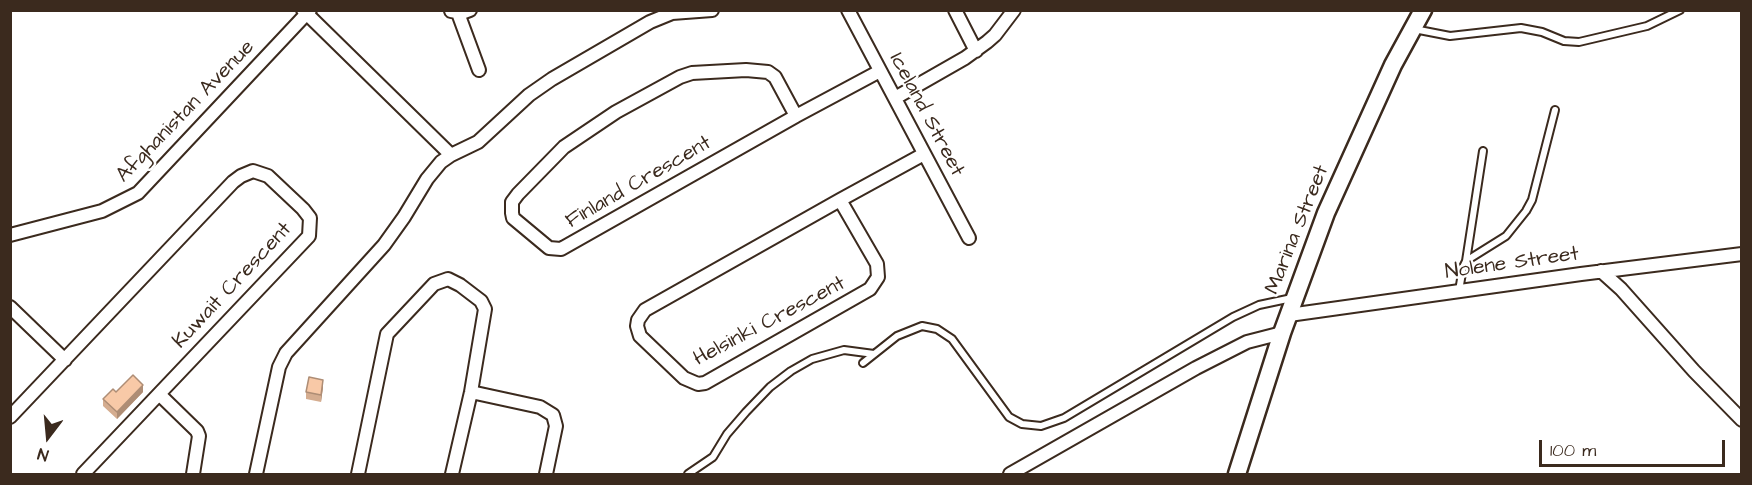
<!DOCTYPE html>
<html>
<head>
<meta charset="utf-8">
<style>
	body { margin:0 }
	#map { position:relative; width:1752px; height:485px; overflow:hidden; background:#fff; font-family:"Architects Daughter",sans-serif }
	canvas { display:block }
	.frame { position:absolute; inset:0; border:12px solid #3b2a1e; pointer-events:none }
	.north { position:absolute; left:18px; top:407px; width:60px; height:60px; -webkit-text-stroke:4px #fff; paint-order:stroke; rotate:196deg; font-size:16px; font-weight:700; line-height:24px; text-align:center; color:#3b2a1e }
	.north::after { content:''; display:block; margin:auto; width:21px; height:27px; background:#3b2a1e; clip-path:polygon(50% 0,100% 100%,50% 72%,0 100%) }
	.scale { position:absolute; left:1539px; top:440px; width:186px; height:27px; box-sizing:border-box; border:3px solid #3b2a1e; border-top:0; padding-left:8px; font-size:18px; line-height:21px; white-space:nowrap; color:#3b2a1e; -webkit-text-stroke:4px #fff; paint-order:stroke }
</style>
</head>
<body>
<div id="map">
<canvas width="1752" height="485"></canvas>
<div class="frame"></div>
<div class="north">N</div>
<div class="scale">100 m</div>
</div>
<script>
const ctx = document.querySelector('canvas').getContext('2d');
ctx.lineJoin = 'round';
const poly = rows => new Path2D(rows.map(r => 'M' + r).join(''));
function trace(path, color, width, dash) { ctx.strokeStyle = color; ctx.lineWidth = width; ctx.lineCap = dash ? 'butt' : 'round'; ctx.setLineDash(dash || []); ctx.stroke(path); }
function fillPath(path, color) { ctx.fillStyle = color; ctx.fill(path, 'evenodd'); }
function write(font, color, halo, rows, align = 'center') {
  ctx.font = font + ' "Architects Daughter",sans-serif'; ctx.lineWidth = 5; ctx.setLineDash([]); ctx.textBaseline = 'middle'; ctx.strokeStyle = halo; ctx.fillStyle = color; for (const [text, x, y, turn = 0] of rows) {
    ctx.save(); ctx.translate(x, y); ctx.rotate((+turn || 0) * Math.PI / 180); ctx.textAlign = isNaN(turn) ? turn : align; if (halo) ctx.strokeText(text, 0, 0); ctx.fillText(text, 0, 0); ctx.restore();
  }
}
const service = poly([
	[1414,29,1450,36,1521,28,1542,32,1564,41,1579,42,1647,26,1680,10],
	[1466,261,1483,151],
	[1459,291,1463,267,1466,261,1506,236,1526,211,1532,200,1555,110],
	[863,363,897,336,922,326,937,329,952,339,1009,417,1022,424,1041,426,1064,418,1233,317,1259,305,1292,298],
	[688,474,713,457,727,434,746,412,770,387,791,371,812,359,844,350,874,354]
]);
const minor = poly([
	[303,10,451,155,478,142,529,95,552,79,650,22,672,13,712,10],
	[848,10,969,238],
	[955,10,976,51],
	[451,11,462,13,470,10],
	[458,13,479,70],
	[895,98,965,58,987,42,995,35,1014,10],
	[796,116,775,77,768,72,746,70,692,73,680,77,616,112,564,147,518,194,512,202,512,213,513,218,549,248,561,249,796,116,880,71],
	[840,200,877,264,878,277,870,289,705,383,698,384,684,378,640,336,637,326,638,320,645,310,840,200,924,154],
	[10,235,102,211,138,193,310,10],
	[1601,271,1621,289,1694,371,1742,420],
	[10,307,65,360],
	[1289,315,1581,274,1742,254],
	[471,392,540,407,553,415,556,426,546,474],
	[159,394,197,431,199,436,193,474],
	[10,417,233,182,241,176,253,171,268,176,303,209,310,218,309,236,83,474],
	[256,474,279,367,286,353,384,245,404,217,427,179,441,162,451,155],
	[358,474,387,334,434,284,448,279,460,285,481,301,485,309,471,392,452,474],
	[1010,474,1196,368,1247,342,1282,333]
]);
const secondary = poly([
	[1237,474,1282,333,1326,213,1393,65,1423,10]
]);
trace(service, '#3b2a1e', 10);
trace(minor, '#3b2a1e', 16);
trace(secondary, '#3b2a1e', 21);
trace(service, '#fff', 6);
trace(minor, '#fff', 12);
trace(secondary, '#fff', 16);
fillPath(poly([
	[323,387,321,402,306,399,306,392],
	[116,392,143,392,117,419,103,406,103,399]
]), '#d5ad90');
fillPath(poly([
	[323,380,323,387,321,402,321,395],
	[143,385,143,392,117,419,117,412]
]), '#ae8d75');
const building = poly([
	[133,375,143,385,117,412,103,399,113,389,116,392,133,375],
	[309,377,323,380,321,395,306,392,309,377]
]);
fillPath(building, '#f8c9a7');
trace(building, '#ae8d75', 1.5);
write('21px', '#3b2a1e', '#fff', [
	["Afghanistan Avenue",186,112,-46],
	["Iceland Street",926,115,62],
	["Finland Crescent",639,183,-30],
	["Marina Street",1298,230,-68],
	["Nolene Street",1512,264,-8],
	["Kuwait Crescent",233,286,-47],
	["Helsinki Crescent",770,322,-28]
]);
</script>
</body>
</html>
